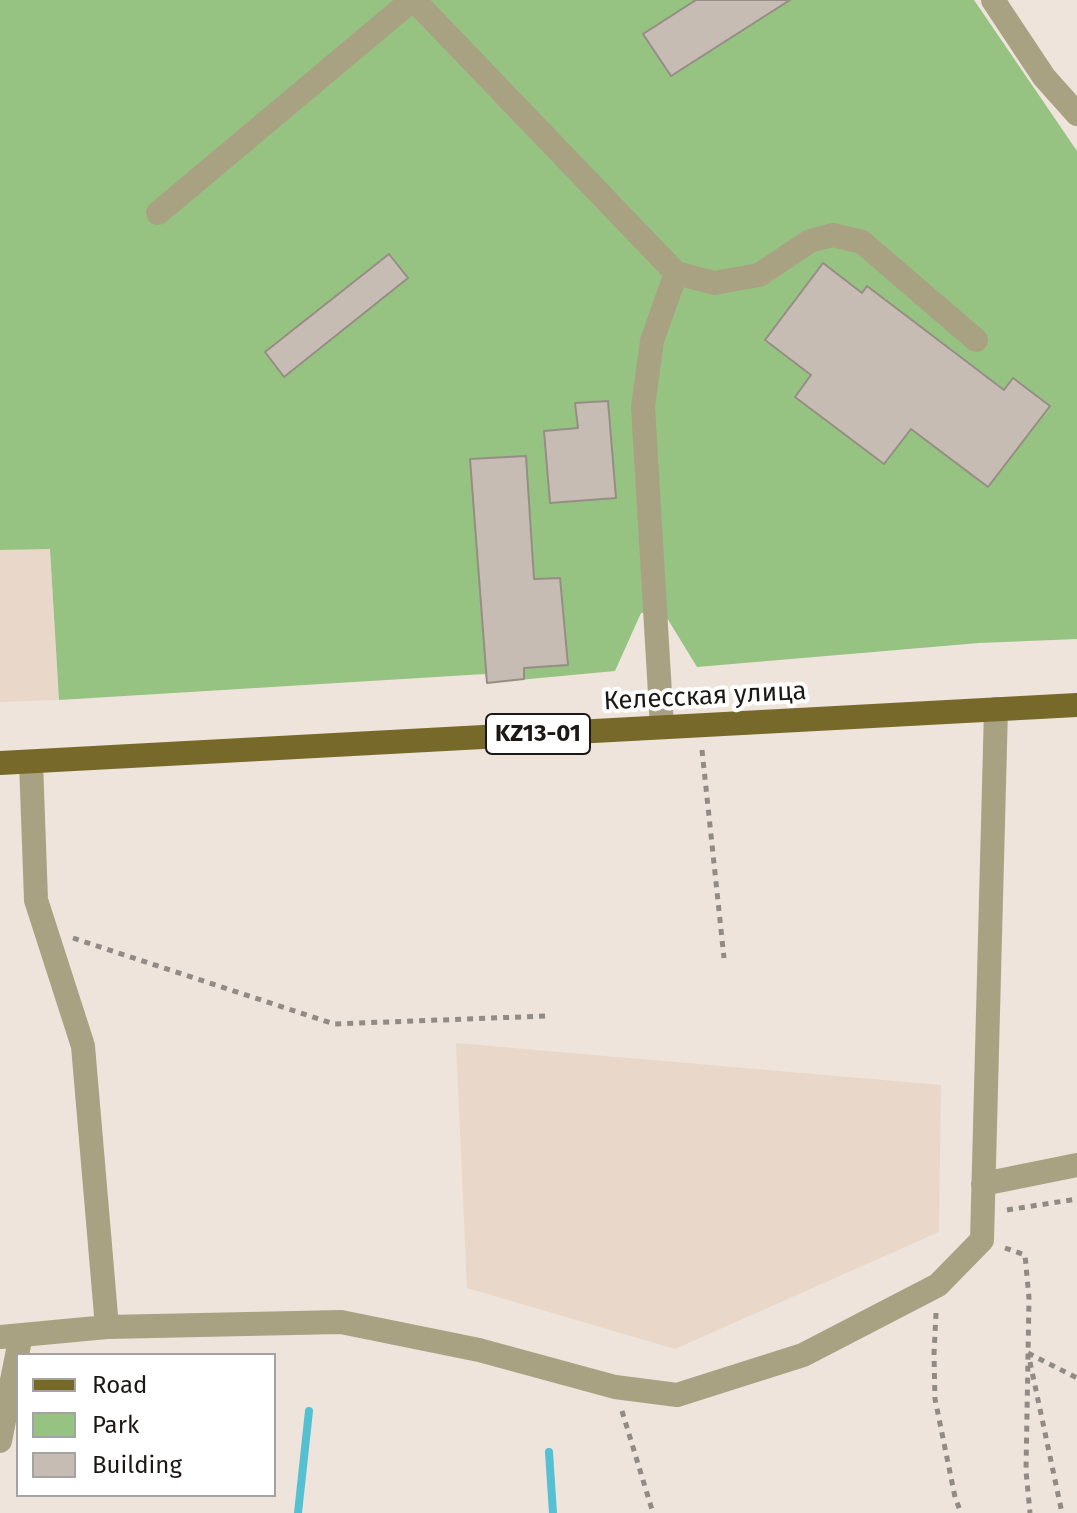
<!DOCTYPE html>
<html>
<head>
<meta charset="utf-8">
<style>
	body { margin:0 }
	#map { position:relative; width:1077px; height:1513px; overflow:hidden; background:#eee4db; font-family:"Fira Sans",sans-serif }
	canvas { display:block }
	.legend { position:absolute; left:16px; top:1353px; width:260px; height:144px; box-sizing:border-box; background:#fff; border:2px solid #a4a3a1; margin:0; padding:10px 14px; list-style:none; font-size:24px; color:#1c1815 }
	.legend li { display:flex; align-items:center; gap:16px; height:40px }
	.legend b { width:40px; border:2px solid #a4a3a1 }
</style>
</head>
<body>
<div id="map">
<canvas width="1077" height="1513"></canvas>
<ul class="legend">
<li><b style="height:10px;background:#776929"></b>Road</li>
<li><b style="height:22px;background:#96c382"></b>Park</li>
<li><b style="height:22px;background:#c6bcb4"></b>Building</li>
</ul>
</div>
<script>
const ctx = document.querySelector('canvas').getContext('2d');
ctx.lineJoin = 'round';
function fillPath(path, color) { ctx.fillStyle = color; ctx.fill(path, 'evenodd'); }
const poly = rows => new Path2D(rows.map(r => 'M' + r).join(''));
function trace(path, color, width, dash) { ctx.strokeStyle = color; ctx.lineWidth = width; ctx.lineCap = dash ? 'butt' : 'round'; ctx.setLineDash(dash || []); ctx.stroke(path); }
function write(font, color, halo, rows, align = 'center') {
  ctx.font = font + ' "Fira Sans",sans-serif'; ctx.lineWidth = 8; ctx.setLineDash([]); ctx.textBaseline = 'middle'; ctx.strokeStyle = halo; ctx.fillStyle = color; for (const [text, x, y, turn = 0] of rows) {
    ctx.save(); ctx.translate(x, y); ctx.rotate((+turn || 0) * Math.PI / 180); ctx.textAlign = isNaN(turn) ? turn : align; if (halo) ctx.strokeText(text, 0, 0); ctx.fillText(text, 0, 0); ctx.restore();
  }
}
fillPath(poly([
	[50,548,59,700,0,702,0,550],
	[456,1043,941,1085,939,1232,675,1349,467,1288]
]), '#e9d8ca');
fillPath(poly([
	[0,0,974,0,1077,151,1077,639,979,643,697,667,664,613,641,613,615,671,487,683,485,674,59,700,50,549,0,550]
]), '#96c382');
trace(poly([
	[549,1452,553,1513],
	[298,1513,309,1411]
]), '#55c0d1', 8);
const building = poly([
	[696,0,790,0,671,76,643,34,696,0],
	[389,254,408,278,284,377,265,352,389,254],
	[823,263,862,293,867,286,1004,390,1013,378,1050,406,988,487,911,429,884,464,795,397,811,375,765,340,823,263],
	[608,401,616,498,550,503,544,431,578,428,575,403,608,401],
	[526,456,534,579,560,578,568,665,524,668,524,679,487,683,470,459,526,456]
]);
fillPath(building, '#c6bcb4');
trace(building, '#968d85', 2);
trace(poly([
	[702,750,724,958],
	[73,938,334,1024,546,1016],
	[1007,1210,1077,1199],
	[1005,1248,1025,1255,1029,1298,1026,1471,1030,1513],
	[936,1313,934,1354,935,1399,955,1497,961,1513],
	[1028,1353,1077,1378],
	[1030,1362,1062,1513],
	[622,1411,653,1513]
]), '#928b85', 5, [6, 6]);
trace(poly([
	[414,0,676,273,652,341,643,407,662,727],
	[993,0,1044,77,1077,114],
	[158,213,412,0],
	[676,273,714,283,759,275,810,241,833,235,862,242,976,340],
	[31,762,36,900,83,1046,107,1327],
	[983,1184,1077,1165],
	[0,1337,107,1327,341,1322,479,1350,615,1387,677,1395,803,1355,938,1285,982,1240,996,709],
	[0,1441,21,1335]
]), '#a9a282', 24);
trace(poly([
	[0,763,1077,705]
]), '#776929', 24);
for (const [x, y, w] of [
	[538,734,104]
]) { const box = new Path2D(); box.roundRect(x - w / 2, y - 20, w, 40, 6); ctx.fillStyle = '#fff'; ctx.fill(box); trace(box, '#1c1815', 2); }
write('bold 24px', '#1c1815', null, [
	["KZ13-01",538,734]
]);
write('26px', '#1c1815', '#fff', [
	["Келесская улица",705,697,-3]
]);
</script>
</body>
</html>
